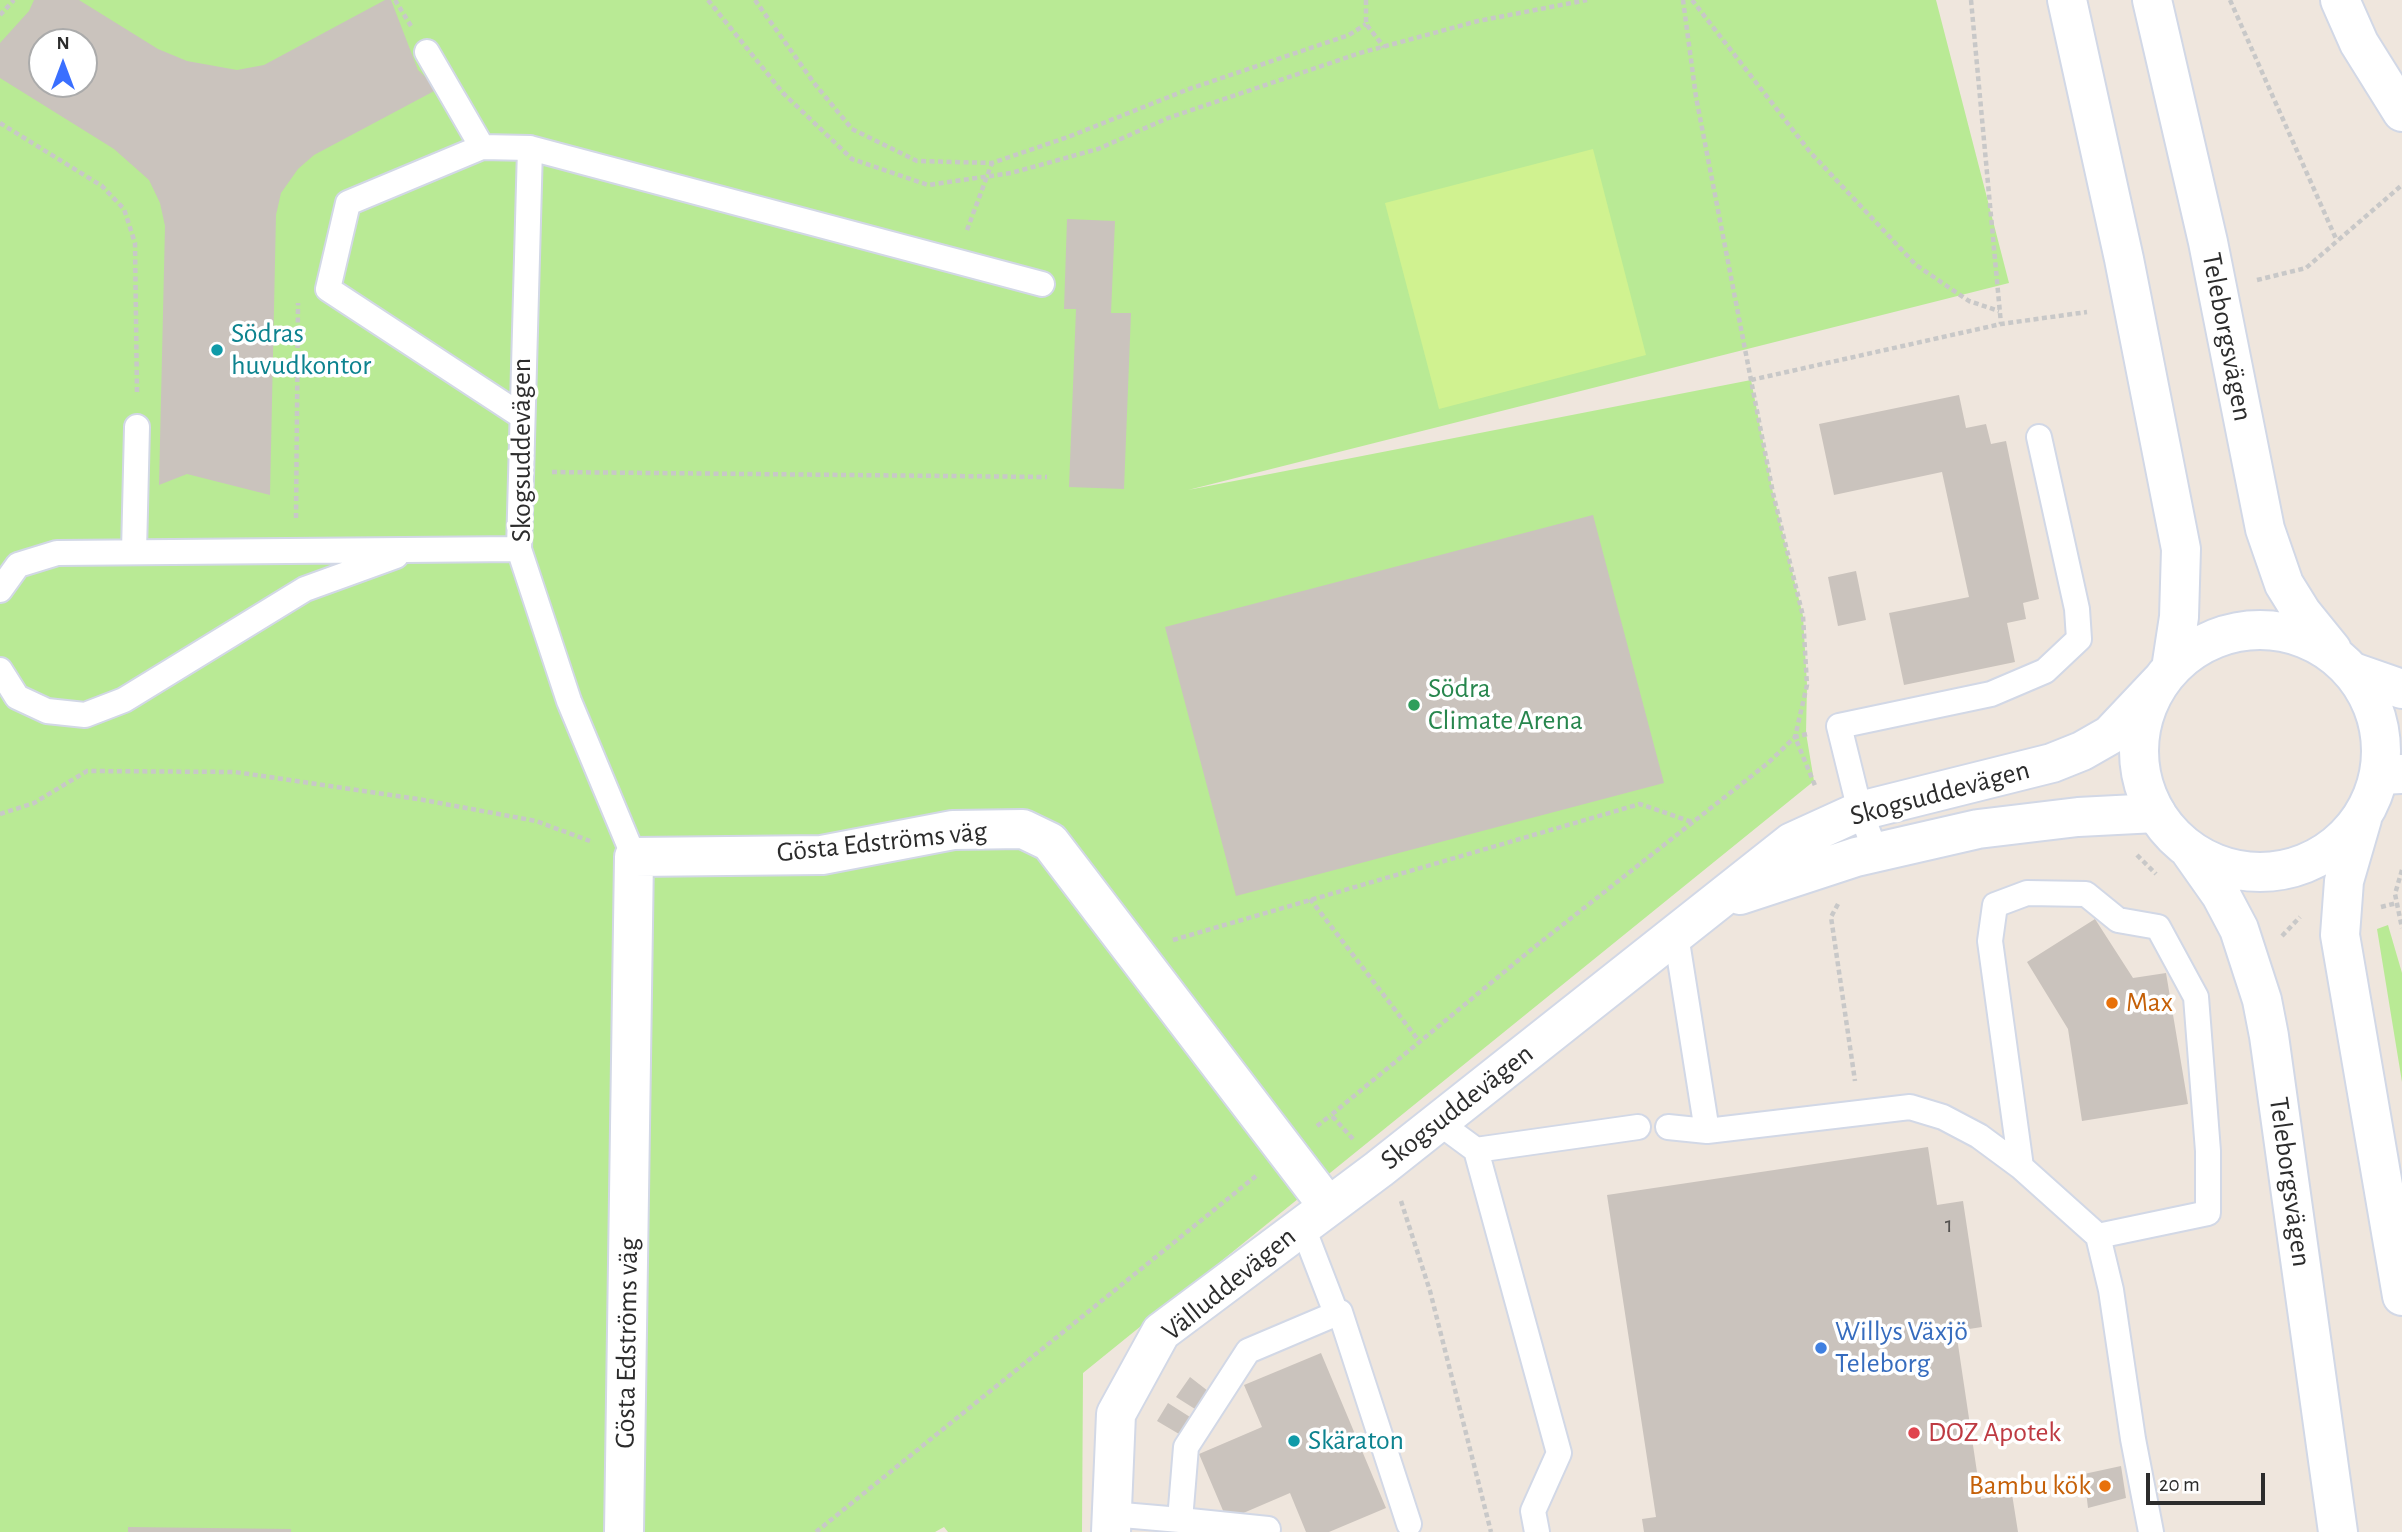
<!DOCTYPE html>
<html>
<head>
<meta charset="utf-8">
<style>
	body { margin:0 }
	#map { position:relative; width:2402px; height:1532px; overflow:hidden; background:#efe6dd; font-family:"Alegreya Sans",sans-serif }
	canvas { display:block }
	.north { position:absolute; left:28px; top:28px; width:70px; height:70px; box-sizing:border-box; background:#fff; border:2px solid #ababab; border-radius:50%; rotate:0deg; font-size:19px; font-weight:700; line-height:28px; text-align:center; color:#2c2c2c }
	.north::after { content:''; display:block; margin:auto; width:24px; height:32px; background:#3a6fff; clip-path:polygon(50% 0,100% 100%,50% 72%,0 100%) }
	.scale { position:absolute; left:2146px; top:1473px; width:119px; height:32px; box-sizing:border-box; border:4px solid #2c2c2c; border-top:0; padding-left:9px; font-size:21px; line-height:24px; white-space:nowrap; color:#2c2c2c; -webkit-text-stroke:5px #fff; paint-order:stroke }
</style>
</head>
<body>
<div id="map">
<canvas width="2402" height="1532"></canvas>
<div class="north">N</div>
<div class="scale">20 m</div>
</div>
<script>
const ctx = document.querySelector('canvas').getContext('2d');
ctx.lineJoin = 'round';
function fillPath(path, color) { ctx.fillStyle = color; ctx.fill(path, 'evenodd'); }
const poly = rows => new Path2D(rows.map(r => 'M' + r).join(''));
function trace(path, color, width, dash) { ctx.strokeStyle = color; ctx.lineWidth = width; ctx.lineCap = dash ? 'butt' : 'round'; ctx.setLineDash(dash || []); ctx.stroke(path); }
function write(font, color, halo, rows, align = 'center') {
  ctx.font = font + ' "Alegreya Sans",sans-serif'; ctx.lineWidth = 7; ctx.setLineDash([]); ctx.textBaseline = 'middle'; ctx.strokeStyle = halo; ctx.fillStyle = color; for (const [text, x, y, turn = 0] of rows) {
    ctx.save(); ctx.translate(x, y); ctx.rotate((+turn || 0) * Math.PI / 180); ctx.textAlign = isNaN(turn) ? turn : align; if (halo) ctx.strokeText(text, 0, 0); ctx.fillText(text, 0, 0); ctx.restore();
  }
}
fillPath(poly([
	[0,0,1936,0,2009,283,1188,490,1751,380,1773,493,1803,616,1807,685,1806,733,1814,781,1083,1373,1082,1532,948,1532,944,1527,935,1532,0,1532],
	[42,42,84,42,84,84,42,84],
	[2388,925,2402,973,2402,1082,2377,929]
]), '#b9ea95');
fillPath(poly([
	[1593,149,1646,355,1439,409,1385,203]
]), '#d0f290');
fillPath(poly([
	[34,0,79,0,158,49,187,61,237,70,264,65,385,0,391,0,418,70,438,89,314,155,298,169,281,193,276,215,270,495,187,474,159,485,165,226,160,203,149,180,114,149,0,78,0,43,29,11],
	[42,42,84,42,84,84,42,84],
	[1067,219,1115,221,1111,313,1131,313,1124,489,1069,487,1076,309,1064,309],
	[1959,395,1966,428,1986,424,1991,444,2006,441,2039,599,2023,603,2026,619,2007,623,2015,662,1904,685,1889,613,1969,597,1942,472,1834,495,1819,424],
	[1593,515,1664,783,1236,896,1165,627],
	[1856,571,1866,620,1838,626,1828,577],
	[2095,919,2133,978,2166,973,2188,1104,2082,1121,2068,1029,2027,962],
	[1928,1147,1937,1205,1963,1201,1982,1327,1956,1331,1981,1499,2012,1494,2018,1532,1644,1532,1642,1519,1656,1517,1607,1195],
	[1321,1353,1386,1508,1329,1532,1306,1532,1290,1493,1227,1520,1199,1454,1262,1427,1244,1385],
	[1190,1377,1208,1391,1195,1409,1176,1397],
	[1168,1403,1190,1417,1179,1434,1157,1421],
	[2121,1466,2126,1498,2088,1508,2084,1474],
	[128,1527,291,1529,291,1532,128,1532]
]), '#cac3bd');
const lane = poly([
	[427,52,482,147],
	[530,148,519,549,569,701,634,857],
	[520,415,328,289,348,203,482,147,530,148,1042,284],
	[134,552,137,427],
	[0,590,18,565,57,553,519,549],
	[0,670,17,697,47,711,85,715,124,700,305,589,396,556],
	[1876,852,1860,811,1839,726,1991,694,2045,671,2079,639,2077,609,2039,437],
	[1676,935,1707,1131],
	[1438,1122,1476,1150],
	[1668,1127,1707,1131,1910,1107,1943,1117,1979,1136,2021,1167,2098,1236,2111,1290,2133,1439,2151,1532],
	[2021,1167,1990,941,1995,905,2027,893,2086,894,2118,920,2158,927,2196,997,2208,1151,2208,1213,2098,1236],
	[1302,1225,1336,1313],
	[1111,1514,1180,1520,1186,1447,1248,1351,1340,1312,1409,1524],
	[1180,1520,1268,1529],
	[1537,1532,1533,1511,1559,1453,1476,1150,1638,1127]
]);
const street = poly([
	[2340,0,2359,43,2402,112],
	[2353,672,2402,689],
	[2380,775,2402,774],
	[1740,895,1856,857,1978,829,2078,817,2156,813],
	[624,1532,634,857,822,855,953,830,1023,829,1050,842,1328,1206],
	[1111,1532,1116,1414,1161,1332,1379,1169,1792,842,1860,811,2052,763,2082,751,2110,735,2160,682]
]);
const secondary = poly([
	[2067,0,2124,259,2181,549,2179,617,2171,669],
	[2152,0,2208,242,2265,529,2284,584,2302,613,2332,650],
	'2139 751a121 121 0 1 1 242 0a121 121 0 1 1-242 0Z',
	[2362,819,2344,881,2340,935,2402,1296],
	[2190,851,2221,895,2239,929,2262,1000,2269,1036,2338,1532]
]);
trace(lane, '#d2d8e6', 28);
trace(street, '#d2d8e6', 42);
trace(secondary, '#d2d8e6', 42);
trace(poly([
	[395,0,411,26],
	[708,0,783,93,852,159,928,185,1011,173,1098,149,1168,118,1360,53,1478,21,1587,0],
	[755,0,814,83,852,129,917,161,992,163,1068,137,1189,89,1349,35,1366,24],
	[1366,0,1366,24,1384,47],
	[1692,0,1810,152,1916,265,1969,301,1999,311],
	[1971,0,2001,324],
	[2230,0,2337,241],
	[0,15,14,0],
	[0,123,102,186,124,209,135,243,137,394],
	[967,230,992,163],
	[2257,280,2306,268,2402,185],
	[1751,380,2001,324,2087,312],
	[552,472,1047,477],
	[296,518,298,303],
	[1807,734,1795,737,1816,788],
	[0,814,34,803,87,771,235,772,418,799,536,821,590,841],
	[2137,855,2156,874],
	[2402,870,2395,894,2402,928],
	[1310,899,1419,1041],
	[1838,904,1831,917,1855,1081],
	[2381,907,2397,903],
	[2282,936,2300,917],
	[1173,940,1640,804,1692,822],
	[1317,1126,1331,1115],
	[1353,1139,1331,1115,1532,949,1768,763,1795,737,1807,685,1803,616,1773,493,1751,380,1696,97,1683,0],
	[1401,1201,1430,1291,1491,1532],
	[816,1532,1256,1176]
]), '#c8c8c8', 4.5, [5, 3.5]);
trace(lane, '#fff', 24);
trace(street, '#fff', 38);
trace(secondary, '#fff', 38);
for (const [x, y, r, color] of [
	[217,350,7,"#0f9aa8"],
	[1414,705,7,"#2e9e5b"],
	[2112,1003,7,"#e8710a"],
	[1821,1348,7,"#3f7fe0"],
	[1914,1433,7,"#e0444e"],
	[1294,1441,7,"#0f9aa8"],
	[2105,1486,7,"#e8710a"]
]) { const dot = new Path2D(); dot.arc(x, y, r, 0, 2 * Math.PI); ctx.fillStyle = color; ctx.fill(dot); trace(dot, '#fff', 2.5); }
write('24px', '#545250', null, [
	["1",1949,1225]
]);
write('28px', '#0d838f', '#fff', [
	["Södras",231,334],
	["huvudkontor",231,366],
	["Skäraton",1308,1441]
], 'left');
write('28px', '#2c2c2c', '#fff', [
	["Teleborgsvägen",2227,337,79],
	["Skogsuddevägen",522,450,-90],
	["Skogsuddevägen",1940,793,-15],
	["Gösta Edströms väg",882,842,-6],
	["Skogsuddevägen",1457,1107,-38],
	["Teleborgsvägen",2290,1182,82],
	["Välluddevägen",1229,1284,-39],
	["Gösta Edströms väg",627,1343,-89]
]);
write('28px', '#27864d', '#fff', [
	["Södra",1428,689],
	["Climate Arena",1428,721]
], 'left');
write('28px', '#c56008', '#fff', [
	["Max",2126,1003],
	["Bambu kök",2091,1486,"right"]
], 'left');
write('28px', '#366cbe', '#fff', [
	["Willys Växjö",1835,1332],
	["Teleborg",1835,1364]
], 'left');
write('28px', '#be3a42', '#fff', [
	["DOZ Apotek",1928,1433]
], 'left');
</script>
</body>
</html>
